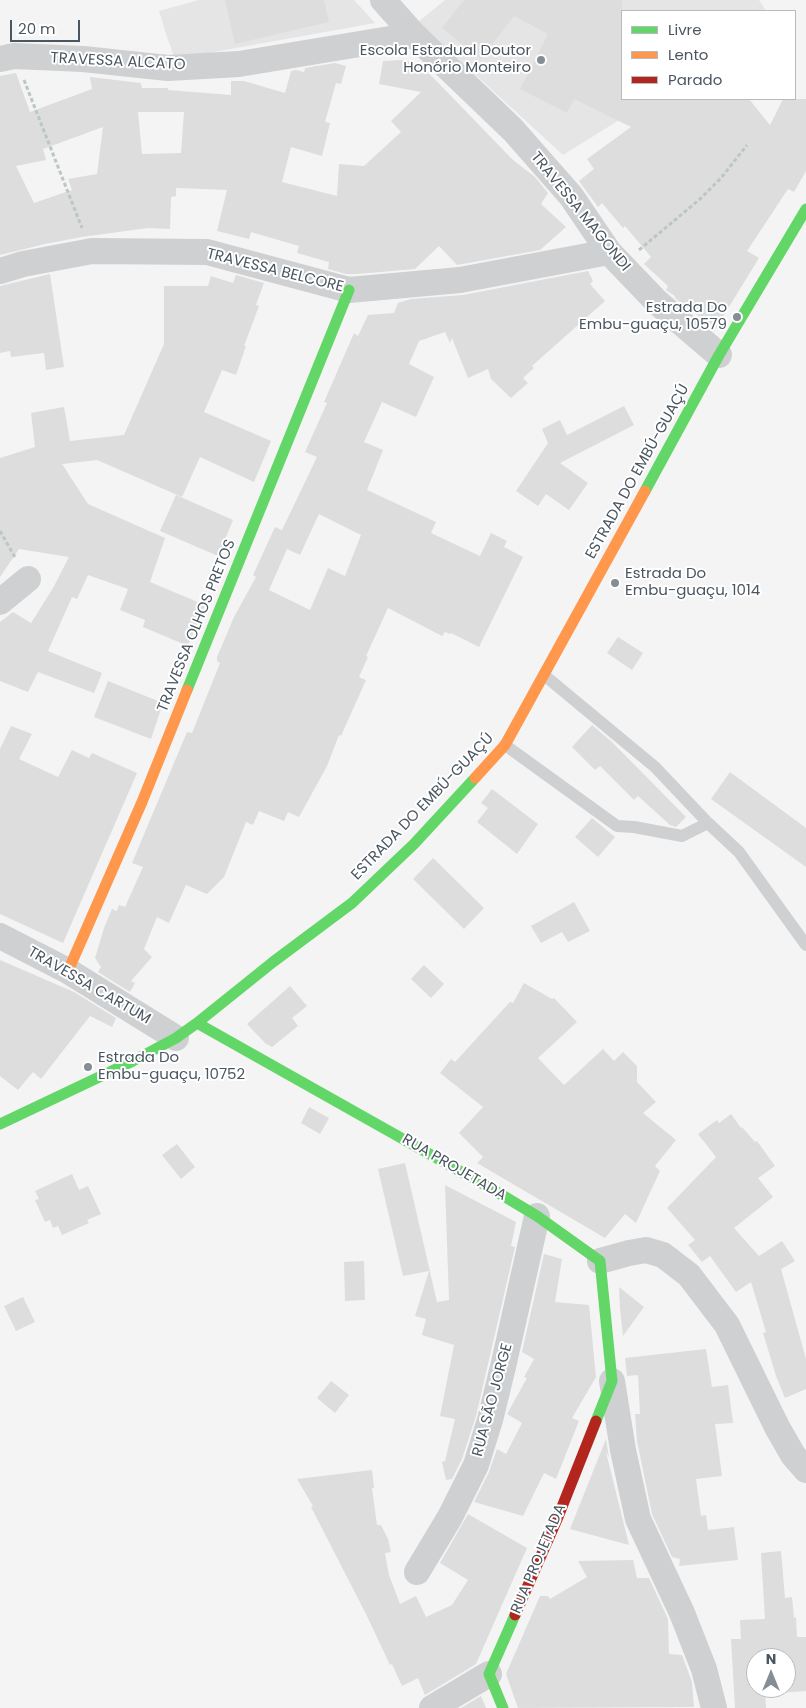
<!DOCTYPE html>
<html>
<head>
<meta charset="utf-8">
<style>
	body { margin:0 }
	#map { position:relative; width:806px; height:1708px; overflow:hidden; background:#f4f4f4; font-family:Poppins,sans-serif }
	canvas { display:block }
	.legend { position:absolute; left:621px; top:10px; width:175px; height:90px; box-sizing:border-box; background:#fff; border:1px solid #b7bbc0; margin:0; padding:6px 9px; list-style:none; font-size:15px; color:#4a5661 }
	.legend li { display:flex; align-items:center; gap:10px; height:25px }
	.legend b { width:25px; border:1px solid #b7bbc0 }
	.north { position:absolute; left:746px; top:1648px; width:50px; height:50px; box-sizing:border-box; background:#fff; border:1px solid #b7bbc0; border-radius:50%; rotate:0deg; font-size:14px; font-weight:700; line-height:20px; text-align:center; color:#4a5661 }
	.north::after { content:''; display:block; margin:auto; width:18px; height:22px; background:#868d94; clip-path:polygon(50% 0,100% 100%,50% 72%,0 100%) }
	.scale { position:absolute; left:10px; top:20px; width:70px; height:22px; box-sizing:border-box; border:2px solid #4a5661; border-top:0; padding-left:6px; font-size:15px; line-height:18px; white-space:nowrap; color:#4a5661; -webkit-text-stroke:4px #fff; paint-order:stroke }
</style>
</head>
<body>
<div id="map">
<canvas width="806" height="1708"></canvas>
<ul class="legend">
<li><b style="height:6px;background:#63d668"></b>Livre</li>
<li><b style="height:6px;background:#ff974d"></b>Lento</li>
<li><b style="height:6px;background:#b3261e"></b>Parado</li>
</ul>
<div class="north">N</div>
<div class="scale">20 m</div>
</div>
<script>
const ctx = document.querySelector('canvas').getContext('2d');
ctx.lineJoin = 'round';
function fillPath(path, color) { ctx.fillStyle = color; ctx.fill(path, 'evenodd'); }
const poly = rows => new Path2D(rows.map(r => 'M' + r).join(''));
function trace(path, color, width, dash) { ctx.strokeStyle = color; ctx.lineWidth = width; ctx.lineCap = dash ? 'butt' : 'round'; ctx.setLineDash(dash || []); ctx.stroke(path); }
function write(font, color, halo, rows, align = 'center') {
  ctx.font = font + ' Poppins,sans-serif'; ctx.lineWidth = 4; ctx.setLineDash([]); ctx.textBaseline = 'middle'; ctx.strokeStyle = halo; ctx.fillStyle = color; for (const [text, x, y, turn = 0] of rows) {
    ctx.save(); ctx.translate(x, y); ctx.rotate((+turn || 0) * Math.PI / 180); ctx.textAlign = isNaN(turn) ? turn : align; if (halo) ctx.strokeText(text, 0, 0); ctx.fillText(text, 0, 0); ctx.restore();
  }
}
fillPath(poly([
	[199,0,354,0,375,23,175,59,167,37,159,11],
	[445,0,759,0,766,11,622,11,622,99,653,99,563,155,418,22]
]), '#e6e5e6');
fillPath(poly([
	[225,0,324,0,329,22,235,44],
	[464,0,622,0,622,99,749,99,770,125,783,99,806,99,806,171,794,192,788,189,747,251,759,258,716,328,686,307,675,298,675,296,666,290,668,286,644,264,651,257,625,226,623,228,602,203,598,207,579,181,594,169,587,159,631,127,574,99,567,113,520,89,548,34,514,16,481,59,442,28],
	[403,60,420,64,513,160,535,177,548,193,541,204,566,227,540,250,457,265,439,246,415,269,357,274,346,274,328,269,329,262,297,253,299,246,251,232,249,239,217,231,227,190,176,188,176,196,171,197,170,229,148,228,82,237,45,244,0,255,0,76,16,73,30,112,92,89,90,77,141,83,142,88,168,88,168,90,231,95,231,81,244,81,285,93,291,71,296,70,304,72,305,68,335,63,346,66,341,84,336,83,325,122,330,123,322,156,291,147,282,182,337,196,339,164,364,166,401,132,391,121,421,92,379,84,383,61],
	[138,112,184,112,181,153,142,154],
	[103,127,97,174,68,179,72,190,34,203,16,166,46,160,43,149],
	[588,271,593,281,590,284,605,301,532,366,534,368,523,378,528,383,511,398,491,379,488,369,468,378,452,338,450,343,445,332,419,341,409,364,434,377,416,417,382,402,364,442,383,450,367,490,436,522,431,533,480,556,491,533,507,541,504,547,523,557,479,647,451,633,450,634,445,632,442,636,388,608,366,656,368,657,359,677,366,680,341,736,339,735,327,766,299,817,288,812,284,821,259,811,253,825,246,822,224,877,207,894,186,885,169,923,157,917,144,949,152,957,131,981,135,983,130,992,98,972,101,967,95,958,104,928,112,909,117,911,119,905,125,907,143,867,132,863,187,732,192,733,220,663,217,661,217,657,234,617,256,577,253,575,275,527,282,530,317,457,305,452,327,403,324,402,354,333,358,336,368,315,394,313,398,303,411,299,463,295],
	[319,514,361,535,345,576,328,568,310,610,269,590,287,549,300,555],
	[50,274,64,367,46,370,44,353,11,357,10,351,0,353,0,286],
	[236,275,264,283,256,305,259,306,244,346,246,346,236,375,222,370,204,412,271,441,254,482,200,457,182,497,97,460,62,464,88,504,165,538,150,582,205,605,188,646,143,627,145,620,120,610,128,589,88,575,77,599,72,597,48,651,102,673,94,693,38,672,28,692,0,681,0,622,13,612,31,623,53,588,69,557,19,549,0,577,0,458,35,447,31,413,64,407,70,441,124,435,164,344,164,286,208,286,211,276,233,283],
	[624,406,634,425,560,463,588,483,569,510,546,494,538,506,516,491,548,443,542,429,560,420,567,435],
	[176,495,233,520,218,556,160,531],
	[618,637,643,653,632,670,607,653],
	[108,681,163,703,151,739,94,717],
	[592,725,612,742,686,817,676,827,670,825,638,796,634,800,600,766,595,770,572,747],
	[11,726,32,734,19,759,58,777,72,750,89,758,92,753,137,773,63,943,0,914,0,749],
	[730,772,806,828,806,867,711,799],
	[492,789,538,824,517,854,477,822,488,808,481,803],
	[592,818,615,837,598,857,575,837],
	[433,858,484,908,464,929,413,879],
	[574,902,590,931,568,942,562,932,541,943,531,926],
	[0,960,74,992,116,1018,112,1027,90,1016,41,1079,33,1072,18,1090,0,1076],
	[424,965,444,984,431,998,411,979],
	[524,983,552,999,554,998,577,1022,538,1058,564,1085,603,1049,614,1061,623,1052,637,1066,637,1082,656,1102,643,1113,676,1140,655,1166,660,1171,636,1223,625,1214,605,1238,477,1163,483,1157,459,1133,483,1107,440,1073,451,1059,455,1062,510,1002,513,1003],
	[290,986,307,1006,292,1018,298,1026,272,1047,265,1043,247,1024],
	[309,1107,329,1118,320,1134,301,1123],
	[731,1114,741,1128,742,1127,755,1142,757,1141,775,1166,758,1178,773,1197,734,1228,759,1256,782,1241,795,1261,781,1269,806,1359,806,1389,785,1398,776,1376,763,1333,766,1332,751,1282,736,1292,710,1256,702,1262,688,1245,695,1240,667,1208,716,1157,698,1134,717,1120,719,1123],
	[177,1144,195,1167,181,1179,162,1155],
	[405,1163,437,1302,449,1300,445,1185,516,1222,511,1246,515,1247,476,1416,462,1459,452,1479,446,1480,442,1462,445,1461,455,1419,440,1416,454,1345,422,1335,426,1319,415,1316,429,1271,403,1276,378,1169],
	[72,1174,79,1190,88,1186,101,1214,87,1220,89,1223,62,1235,58,1226,53,1228,50,1220,45,1222,35,1200,39,1199,35,1191],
	[544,1254,562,1259,555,1302,589,1305,596,1377,572,1418,579,1421,556,1479,544,1473,523,1516,474,1502,489,1472,497,1449,506,1454,522,1423,507,1414,527,1378,524,1377,534,1359,522,1352],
	[364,1261,365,1300,345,1301,344,1262],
	[619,1287,644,1307,623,1336,620,1309],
	[23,1297,35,1322,16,1331,4,1306],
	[706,1349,712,1387,728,1385,733,1423,715,1424,722,1476,696,1479,701,1516,706,1515,708,1530,734,1527,738,1560,679,1566,680,1559,672,1557,652,1514,637,1441,635,1414,640,1414,638,1375,627,1376,625,1358],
	[331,1381,349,1395,335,1413,317,1398],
	[606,1439,609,1457,606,1452,629,1545,570,1529],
	[372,1470,374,1488,372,1488,377,1525,381,1525,388,1539,391,1552,385,1553,389,1575,400,1604,416,1596,426,1617,452,1605,468,1580,440,1563,468,1514,527,1548,476,1664,425,1695,418,1678,402,1686,392,1664,390,1665,366,1614,311,1507,313,1506,297,1479],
	[781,1551,785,1598,792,1597,794,1618,796,1617,797,1637,806,1637,806,1691,765,1694,766,1708,735,1708,731,1639,741,1639,740,1620,765,1619,761,1553],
	[756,1658,786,1658,786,1688,756,1688],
	[633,1560,637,1578,649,1578,668,1619,669,1654,682,1655,692,1682,694,1707,518,1708,506,1674,540,1596,548,1596,550,1599,587,1577,578,1561],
	[481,1696,486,1708,461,1708]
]), '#ddddde');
trace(poly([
	[24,80,82,228],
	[639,250,700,199,721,178,747,145],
	[0,531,16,559]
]), '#bcc7c4', 3, [4, 2.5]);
trace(poly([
	[544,675,655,767,708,823],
	[505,745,617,826,634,827,682,836,708,823,739,852,806,945]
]), '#ced0d2', 12);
trace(poly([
	[383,0,414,35,513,130,571,196,609,252,657,302,719,355],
	[0,59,14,56,83,59,168,68,239,64,414,35],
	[0,271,23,264,92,251,207,252,349,290,460,280,609,252],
	[0,602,28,579],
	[0,936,68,971,176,1038],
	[600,1261,629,1253,646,1250,663,1255,689,1275,727,1325,777,1427,793,1455,806,1470],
	[612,1381,623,1450,638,1519,682,1613,704,1669,714,1708],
	[417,1572,450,1517,476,1465,490,1420,503,1367,537,1216],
	[432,1708,489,1674]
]), '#ced0d2', 26);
trace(poly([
	[645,491,719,355,806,209],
	[187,690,349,290],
	[197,1023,497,1192,537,1216,600,1261,612,1381,596,1421],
	[0,1124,133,1061,176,1038,197,1023,273,962,352,903,414,844,475,778],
	[503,1708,489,1674,515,1615]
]), '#63d668', 11);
trace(poly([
	[475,778,505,745,645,491],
	[68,971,142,802,187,690]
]), '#ff974d', 11);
trace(poly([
	[515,1615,558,1517,596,1421]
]), '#b3261e', 11);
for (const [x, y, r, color] of [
	[541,60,5,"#868d94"],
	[737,317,5,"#868d94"],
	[615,583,5,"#868d94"],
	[88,1067,5,"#868d94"]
]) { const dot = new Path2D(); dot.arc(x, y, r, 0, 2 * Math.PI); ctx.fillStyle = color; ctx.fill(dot); trace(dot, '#fff', 2); }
write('15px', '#4a5661', '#fff', [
	["Escola Estadual Doutor",531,51],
	["Honório Monteiro",531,68],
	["Estrada Do",727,308],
	["Embu-guaçu, 10579",727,325],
	["Estrada Do",625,574,"left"],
	["Embu-guaçu, 1014",625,591,"left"],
	["Estrada Do",98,1058,"left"],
	["Embu-guaçu, 10752",98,1075,"left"]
], 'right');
write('15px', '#4a5661', '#fff', [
	["TRAVESSA ALCATO",118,62,3],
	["TRAVESSA MAGONDI",580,212,51],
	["TRAVESSA BELCORE",275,271,14],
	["ESTRADA DO EMBÚ-GUAÇÚ",638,472,-61],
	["TRAVESSA OLHOS PRETOS",197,626,-68],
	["ESTRADA DO EMBÚ-GUAÇÚ",423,807,-46],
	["TRAVESSA CARTUM",89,986,30],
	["RUA PROJETADA",454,1168,30],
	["RUA SÃO JORGE",493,1400,-75],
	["RUA PROJETADA",539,1559,-67]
]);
</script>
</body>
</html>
